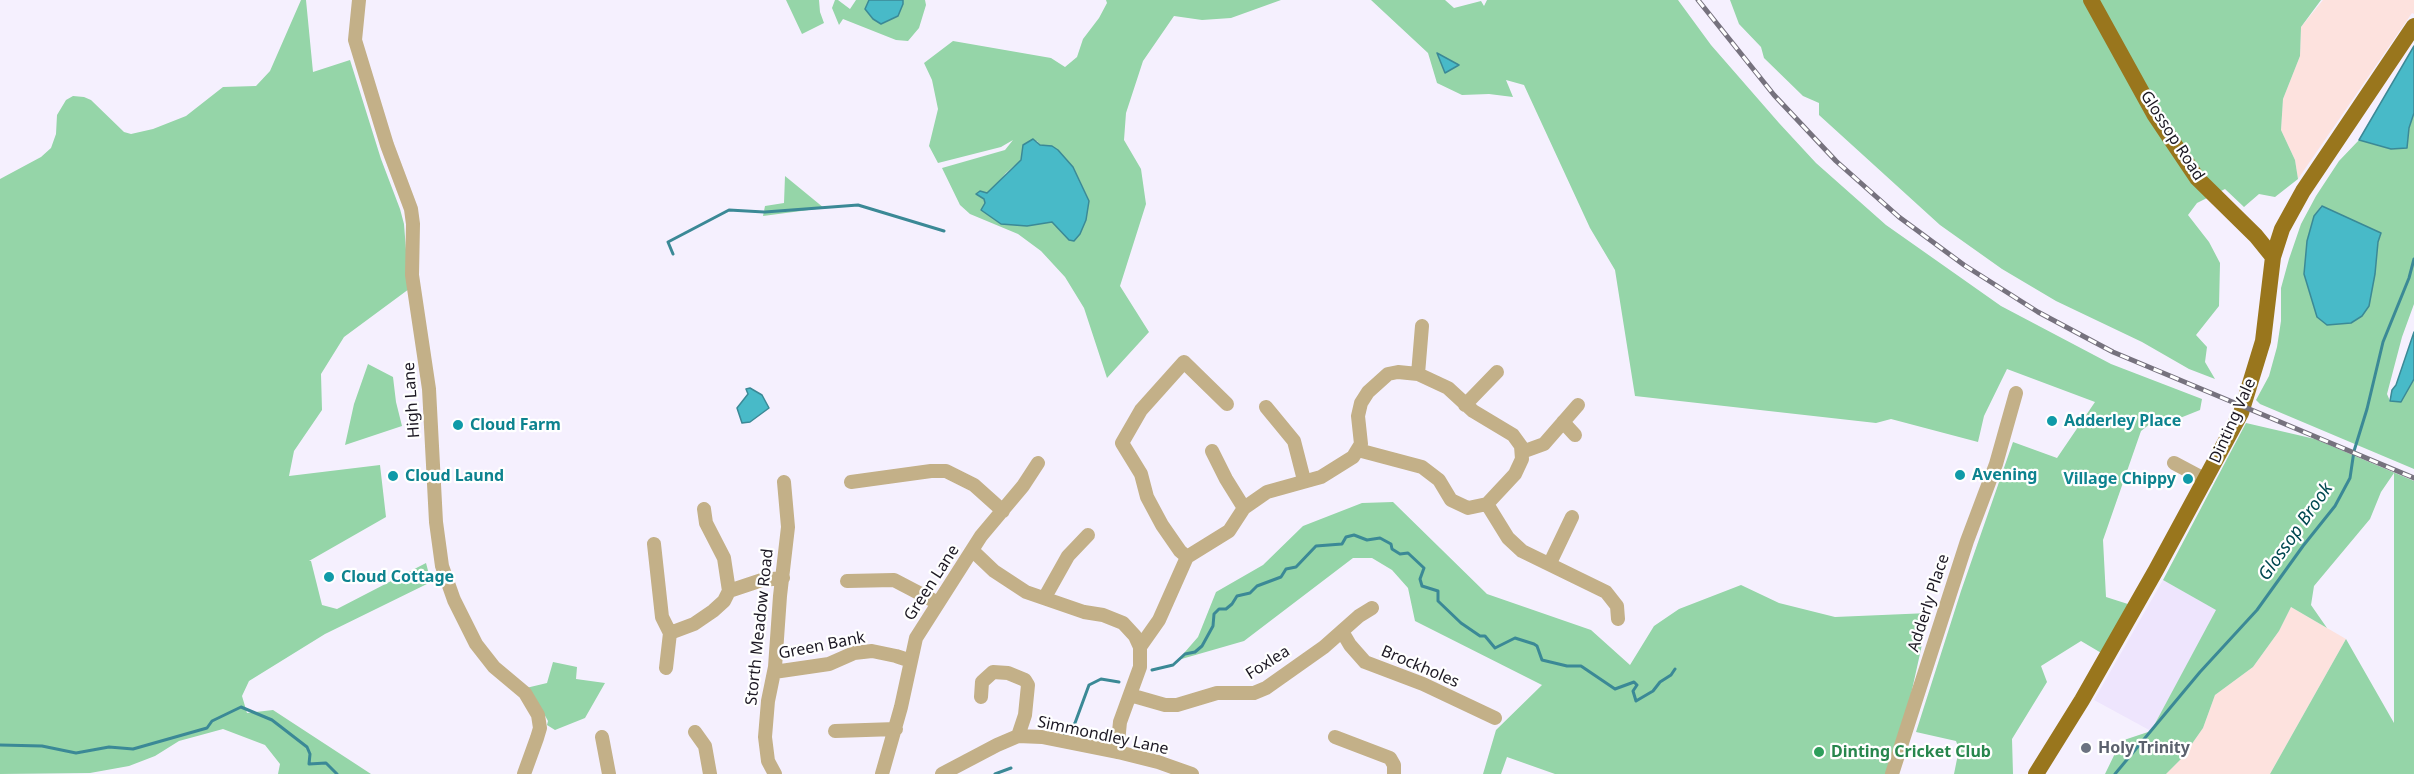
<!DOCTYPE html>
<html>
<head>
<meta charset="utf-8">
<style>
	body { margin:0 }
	canvas { display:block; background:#f5f0fe }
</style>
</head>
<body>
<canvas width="2414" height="774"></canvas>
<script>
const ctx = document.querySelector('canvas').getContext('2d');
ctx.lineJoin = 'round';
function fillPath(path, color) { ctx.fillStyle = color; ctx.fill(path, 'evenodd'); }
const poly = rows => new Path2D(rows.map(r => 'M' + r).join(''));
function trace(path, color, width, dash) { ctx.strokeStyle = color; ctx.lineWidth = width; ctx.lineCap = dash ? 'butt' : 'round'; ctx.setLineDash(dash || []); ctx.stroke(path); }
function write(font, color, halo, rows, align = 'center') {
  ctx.font = font + ' "Noto Sans",sans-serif'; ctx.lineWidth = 4.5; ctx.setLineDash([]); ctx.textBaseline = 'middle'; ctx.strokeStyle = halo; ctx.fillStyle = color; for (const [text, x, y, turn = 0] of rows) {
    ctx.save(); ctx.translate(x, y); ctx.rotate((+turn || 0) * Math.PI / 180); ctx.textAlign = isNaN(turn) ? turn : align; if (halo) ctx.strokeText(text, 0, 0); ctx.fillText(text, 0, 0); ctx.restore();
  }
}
fillPath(poly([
	[2323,0,2414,0,2414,14,2412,13,2298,179,2295,160,2281,130,2283,99,2300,56,2301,27],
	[2291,607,2346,639,2270,774,2166,774,2182,758,2203,728,2215,695,2253,667,2279,631]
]), '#fde2de');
fillPath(poly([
	[2163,580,2217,610,2151,731,2094,700]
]), '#eee5fd');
fillPath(poly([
	[301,0,306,0,313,72,350,60,381,159,400,209,404,224,409,289,344,337,321,374,322,410,294,451,289,476,380,465,386,517,309,561,311,561,322,605,337,609,426,563,431,582,325,634,249,681,242,696,247,713,273,710,371,774,278,774,280,764,265,745,223,729,179,741,155,756,129,766,90,773,0,774,0,179,41,157,51,148,56,134,57,115,66,100,73,96,84,97,91,100,124,132,131,134,153,129,186,116,223,87,256,86,270,71],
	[786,0,819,0,820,12,824,23,802,34],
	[835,0,838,0,850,9,856,0,869,0,865,10,903,4,903,0,925,0,926,5,919,28,908,41,896,40,843,19,839,25,832,8],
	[1106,0,1281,0,1231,18,1202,20,1174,16,1143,61,1126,113,1124,140,1141,169,1146,204,1120,286,1149,332,1107,378,1084,308,1065,277,1041,251,1018,234,970,214,960,205,942,168,1005,150,1013,140,1001,147,938,163,929,146,938,109,932,80,924,63,953,41,1051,58,1065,67,1077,57,1083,39,1099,18,1107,3],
	[1037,141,1040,145,1058,150,1079,179,1089,201,1069,240,1052,222,1027,226,985,203,984,199,1006,173,1021,160,1023,145],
	[1371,0,1445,0,1454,8,1481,1,1484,6,1487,0,1678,0,1711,45,1779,123,1816,163,1886,225,2001,306,2111,364,2202,399,2200,410,2160,426,2151,423,2141,431,2103,540,2106,597,2131,605,2103,654,2081,641,2041,666,2047,682,2012,739,2013,774,1954,774,1959,749,1956,741,1916,732,1961,591,2013,442,2057,458,2095,402,2007,369,1984,416,1978,442,1891,419,1876,423,1635,396,1615,270,1590,228,1524,85,1506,80,1513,97,1489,94,1462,95,1437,83,1428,53],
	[1730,0,2321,0,2301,27,2300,56,2283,99,2281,130,2295,160,2298,179,2275,197,2259,194,2244,207,2225,189,2197,203,2188,215,2209,242,2220,263,2219,306,2196,335,2207,347,2205,362,2215,379,2189,369,2142,342,2056,301,2002,269,1940,225,1819,115,1819,103,1803,96,1764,58,1761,47,1739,24],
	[2414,113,2414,304,2402,337,2387,394,2390,401,2403,396,2414,379,2414,469,2260,404,2256,400,2269,376,2277,347,2281,321,2281,288,2289,259,2301,224,2316,196,2339,161,2359,140,2391,149,2407,148,2409,128],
	[2321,206,2381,234,2378,242,2375,274,2369,306,2317,317,2304,274,2314,216],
	[785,176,824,208,763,216,765,206,784,203],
	[368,364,393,377,396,402,402,426,345,445,354,404],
	[2246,423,2315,439,2414,481,2414,774,2270,774,2346,639,2394,723,2394,473,2381,492,2370,519,2314,586,2311,605,2327,628,2291,607,2279,631,2253,667,2215,695,2203,728,2182,758,2166,774,2105,774,2121,741,2151,731,2216,610,2163,580],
	[1393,502,1487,594,1591,630,1630,665,1654,626,1679,609,1741,585,1779,603,1835,617,1929,613,1906,717,1888,774,1555,774,1507,757,1501,774,1483,774,1496,730,1542,685,1415,621,1408,588,1392,570,1372,558,1353,558,1244,641,1178,660,1198,637,1216,592,1263,565,1303,526,1362,503],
	[553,662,577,667,576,679,605,683,585,718,555,730,547,725,548,721,537,701,526,688,547,683]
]), '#95d5a8');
const water = poly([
	[869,0,903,0,903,4,898,16,881,24,873,19,865,9,869,0],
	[2414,46,2414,113,2409,128,2407,148,2391,149,2359,140,2414,46],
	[1437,53,1459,65,1445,73,1437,53],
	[1033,139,1040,145,1052,146,1058,150,1073,167,1089,201,1086,220,1080,234,1074,241,1069,240,1052,222,1027,226,1001,224,981,210,985,203,984,199,976,194,980,191,987,193,1021,160,1023,145,1033,139],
	[2322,206,2381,233,2378,242,2375,274,2369,306,2362,316,2351,323,2327,325,2317,317,2304,274,2307,241,2314,216,2322,206],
	[2414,332,2414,379,2401,402,2390,401,2392,390,2396,385,2414,332],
	[750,388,762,395,769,408,750,422,742,423,737,408,748,394,746,389,750,388]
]);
fillPath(water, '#48bac8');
trace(water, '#3b8996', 1.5);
trace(poly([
	[765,212,858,205,944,231],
	[673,254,668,242,729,210,764,212],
	[1152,670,1173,665,1185,654,1195,652,1202,646,1213,626,1214,614,1219,609,1226,609,1232,604,1237,596,1250,593,1257,586,1281,577,1286,569,1296,567,1316,546,1342,544,1346,537,1354,535,1367,540,1380,538,1391,544,1392,549,1400,554,1408,553,1424,568,1420,579,1422,586,1438,591,1438,601,1461,623,1480,636,1485,636,1495,648,1515,638,1534,644,1537,646,1542,660,1567,666,1581,666,1615,689,1634,682,1637,685,1633,691,1636,701,1653,691,1660,682,1671,675,1675,669],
	[1063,736,1075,723,1089,685,1101,679,1119,682],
	[0,745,42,746,76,753,109,747,133,749,207,728,212,721,241,707,272,720,307,747,310,754,309,764,326,763,337,774],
	[995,774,1011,768],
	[2115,774,2200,672,2257,610,2303,546,2335,506,2350,478,2354,451,2367,409,2383,342,2409,278,2414,259]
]), '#3b8996', 3);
trace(poly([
	[359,0,355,40,387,145,411,209,413,224,412,275,429,389,436,522,442,566,454,600,476,644,494,667,525,693,538,715,540,728,537,738,524,774],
	[1418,374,1422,326],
	[1465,405,1497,372],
	[1266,407,1294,441,1304,480],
	[1563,422,1575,435],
	[1212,451,1226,479,1244,508],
	[1522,452,1544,444,1578,405],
	[2174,463,2206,480],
	[851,482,931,471,946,471,974,485,1003,511],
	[1487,504,1508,538,1522,551,1606,592,1617,606,1618,619],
	[704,509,706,523,724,558,729,591],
	[654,544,662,617,670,633],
	[973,551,994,571,1026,592,1084,612,1103,615,1123,623,1135,636,1140,647,1140,667,1120,722,1117,752],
	[1187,557,1180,551,1162,525,1147,497,1141,474,1122,443,1141,410,1184,362,1227,404],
	[1550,563,1572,517],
	[847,581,894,580,938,603],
	[1045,597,1068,556,1088,535],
	[1343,633,1350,645,1365,662,1423,684,1495,718],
	[1140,647,1159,620,1187,557,1229,531,1244,508,1267,492,1321,477,1353,457,1361,444,1358,416,1361,403,1368,392,1388,374,1398,372,1418,374,1448,388,1473,411,1513,435,1521,446,1522,459,1515,474,1487,504,1468,508,1451,500,1439,480,1422,467,1358,450],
	[666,668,670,633,694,624,713,611,724,601,729,591,762,580,783,578],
	[774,672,829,664,854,653,872,651,896,656,911,661],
	[1130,695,1165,705,1177,705,1217,693,1254,693,1266,688,1324,647,1359,616,1372,608],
	[981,697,982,682,993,672,1008,673,1025,680,1028,685,1025,715,1018,736],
	[835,731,896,729],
	[695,732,705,746,710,774],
	[602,737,609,774],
	[1335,737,1390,758,1394,765,1394,774],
	[775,774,768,761,765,737,768,701,775,667,780,596,788,527,784,482],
	[882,774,901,707,916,638,981,536,1023,486,1038,463],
	[942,774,997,745,1018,736,1042,737,1122,753,1158,762,1192,774],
	[1892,774,1967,541,1996,464,2016,393]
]), '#c3b088', 14);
trace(poly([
	[2091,0,2154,114,2197,178,2256,236,2273,257],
	[2036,774,2082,700,2156,570,2241,413,2263,341,2273,257,2282,229,2303,191,2414,26]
]), '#99761d', 16);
const rail = poly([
	[1698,0,1774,95,1836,161,1899,217,1964,265,2038,312,2113,352,2414,478]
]);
trace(rail, '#76727e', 5);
trace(rail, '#fff', 3, [9]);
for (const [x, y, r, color] of [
	[2052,421,6,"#0f9aa8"],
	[458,425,6,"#0f9aa8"],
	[1960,475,6,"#0f9aa8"],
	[393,476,6,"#0f9aa8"],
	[2188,479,6,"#0f9aa8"],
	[329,577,6,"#0f9aa8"],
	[2086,748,6,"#6b7280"],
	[1819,752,6,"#2e9e5b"]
]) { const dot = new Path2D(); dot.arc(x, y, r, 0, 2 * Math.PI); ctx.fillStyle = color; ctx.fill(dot); trace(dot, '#fff', 2); }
write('16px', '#1c1823', '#fff', [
	["Glossop Road",2172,136,57],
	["High Lane",412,400,-94],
	["Dinting Vale",2233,421,-66],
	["Green Lane",932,583,-57],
	["Adderly Place",1929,603,-72],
	["Storth Meadow Road",760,627,-84],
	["Green Bank",822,646,-11],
	["Foxlea",1268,663,-32],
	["Brockholes",1420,667,23],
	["Simmondley Lane",1103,736,12]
]);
write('bold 16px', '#0d838f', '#fff', [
	["Adderley Place",2064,421],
	["Cloud Farm",470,425],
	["Avening",1972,475],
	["Cloud Laund",405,476],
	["Village Chippy",2176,479,"right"],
	["Cloud Cottage",341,577]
], 'left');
write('bold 16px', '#5b616d', '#fff', [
	["Holy Trinity",2098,748]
], 'left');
write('bold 16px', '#27864d', '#fff', [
	["Dinting Cricket Club",1831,752]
], 'left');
write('italic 18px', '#004850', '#fff', [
	["Glossop Brook",2296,532,-55]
]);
</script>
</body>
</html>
